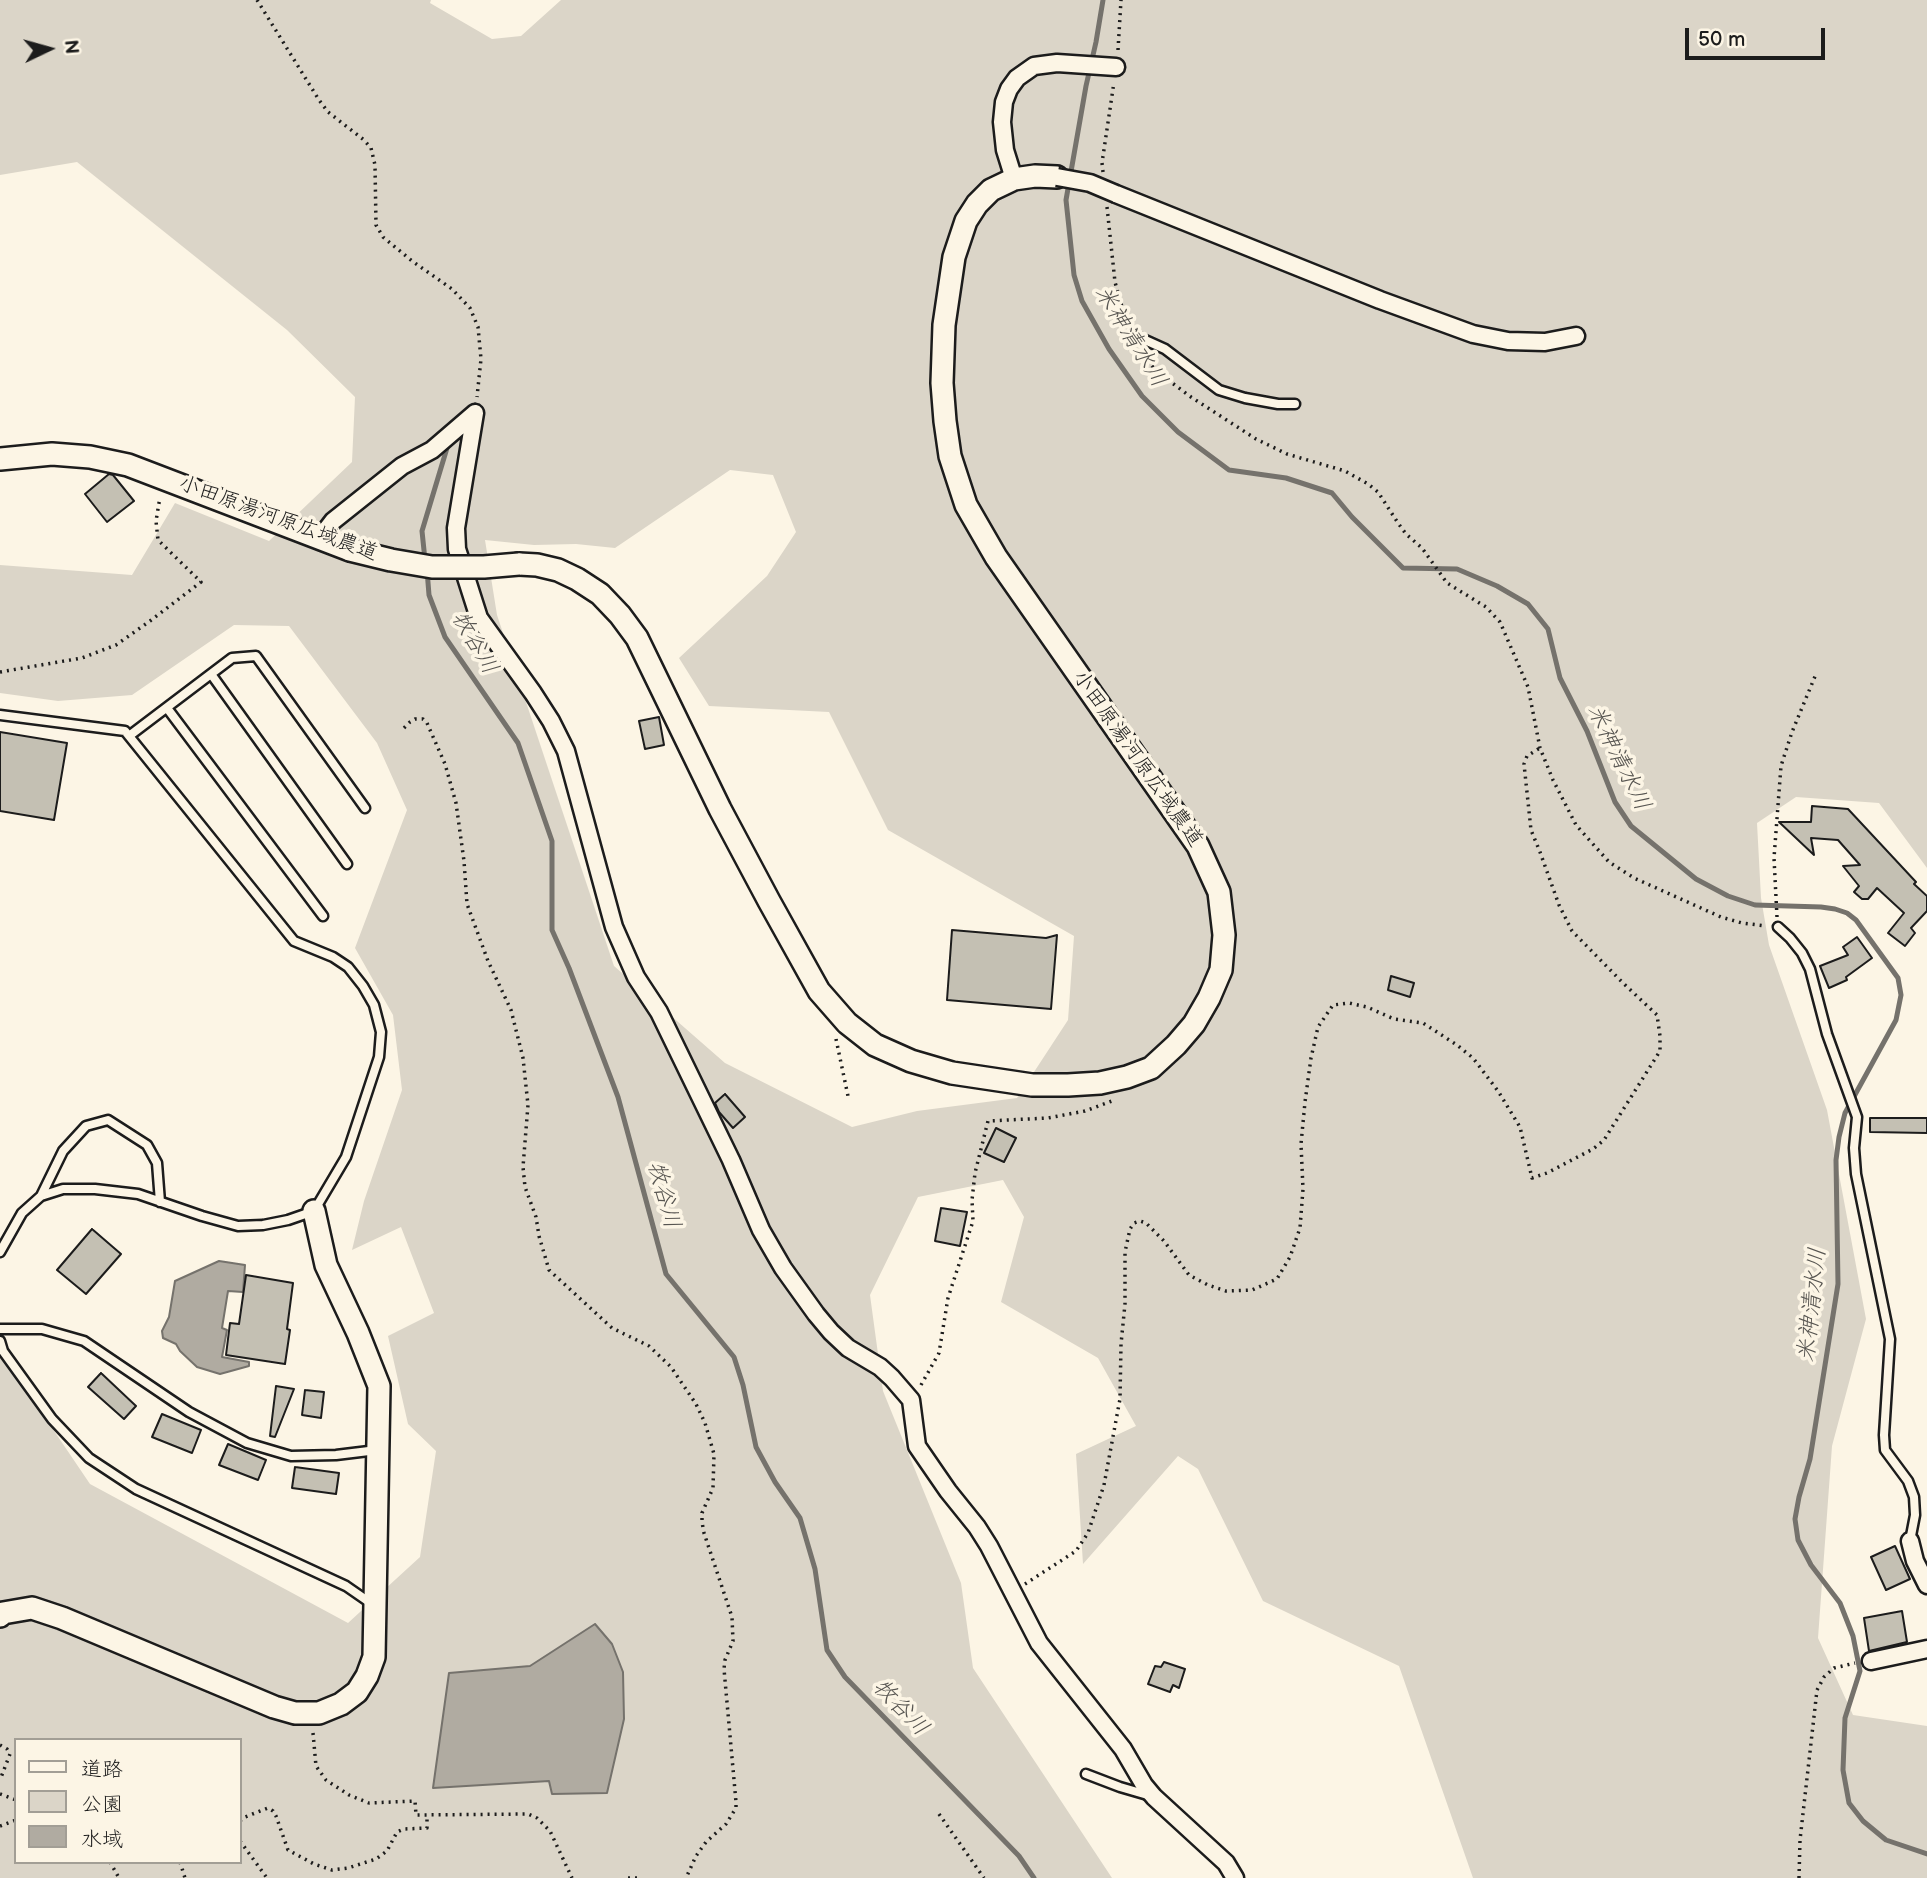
<!DOCTYPE html>
<html>
<head>
<meta charset="utf-8">
<style>
	body { margin:0 }
	#map { position:relative; width:1927px; height:1878px; overflow:hidden; background:#fcf5e5; font-family:"Balsamiq Sans","Klee One",sans-serif }
	canvas { display:block }
	.legend { position:absolute; left:14px; top:1738px; width:228px; height:126px; box-sizing:border-box; background:#fcf5e5; border:2px solid #a29e95; margin:0; padding:9px 12px; list-style:none; font-size:21px; color:#1c1c1c }
	.legend li { display:flex; align-items:center; gap:14px; height:35px }
	.legend b { width:35px; border:2px solid #a29e95 }
	.north { position:absolute; left:14px; top:14px; width:70px; height:70px; -webkit-text-stroke:5px #fcf5e5; paint-order:stroke; rotate:85deg; font-size:19px; font-weight:700; line-height:28px; text-align:center; color:#1c1c1c }
	.north::after { content:''; display:block; margin:auto; width:24px; height:32px; background:#1c1c1c; clip-path:polygon(50% 0,100% 100%,50% 72%,0 100%) }
	.scale { position:absolute; left:1685px; top:28px; width:140px; height:32px; box-sizing:border-box; border:4px solid #1c1c1c; border-top:0; padding-left:9px; font-size:21px; line-height:24px; white-space:nowrap; color:#1c1c1c; -webkit-text-stroke:5px #fcf5e5; paint-order:stroke }
</style>
</head>
<body>
<div id="map">
<canvas width="1927" height="1878"></canvas>
<ul class="legend">
<li><b style="height:9px;background:#fcf5e5"></b>道路</li>
<li><b style="height:19px;background:#dbd5c8"></b>公園</li>
<li><b style="height:19px;background:#b0aba1"></b>水域</li>
</ul>
<div class="north">N</div>
<div class="scale">50 m</div>
</div>
<script>
const ctx = document.querySelector('canvas').getContext('2d');
ctx.lineJoin = 'round';
function fillPath(path, color) { ctx.fillStyle = color; ctx.fill(path, 'evenodd'); }
const poly = rows => new Path2D(rows.map(r => 'M' + r).join(''));
function trace(path, color, width, dash) { ctx.strokeStyle = color; ctx.lineWidth = width; ctx.lineCap = dash ? 'butt' : 'round'; ctx.setLineDash(dash || []); ctx.stroke(path); }
function write(font, color, halo, rows, align = 'center') {
  ctx.font = font + ' "Balsamiq Sans","Klee One",sans-serif'; ctx.lineWidth = 7; ctx.setLineDash([]); ctx.textBaseline = 'middle'; ctx.strokeStyle = halo; ctx.fillStyle = color; for (const [text, x, y, turn = 0] of rows) {
    ctx.save(); ctx.translate(x, y); ctx.rotate((+turn || 0) * Math.PI / 180); ctx.textAlign = isNaN(turn) ? turn : align; if (halo) ctx.strokeText(text, 0, 0); ctx.fillText(text, 0, 0); ctx.restore();
  }
}
fillPath(poly([
	[0,0,431,0,430,3,492,39,521,36,561,0,1927,0,1927,868,1879,803,1796,797,1757,823,1761,898,1769,945,1827,1110,1866,1319,1832,1446,1818,1638,1853,1715,1927,1726,1927,1878,1473,1878,1399,1666,1263,1601,1198,1469,1178,1456,1083,1564,1076,1454,1136,1426,1098,1358,1001,1302,1024,1217,1003,1180,918,1197,870,1295,883,1391,961,1583,973,1668,1112,1878,0,1878,0,1351,90,1484,348,1623,420,1557,436,1451,408,1424,388,1336,434,1313,401,1227,352,1250,364,1201,402,1090,393,1015,355,948,407,810,377,743,289,626,234,625,132,695,58,701,0,693,0,565,132,575,175,503,269,541,352,462,355,397,287,330,77,162,0,175],
	[730,470,773,475,796,532,767,576,679,658,709,706,829,712,888,830,1074,936,1068,1020,1017,1098,917,1111,852,1127,725,1063,614,966,497,615,485,540,534,545,576,544,615,548],
	[16,1740,240,1740,240,1862,16,1862]
]), '#dbd5c8');
const water = poly([
	[219,1261,245,1265,243,1292,228,1291,222,1328,227,1330,222,1357,249,1362,249,1366,220,1374,197,1367,180,1351,176,1344,163,1338,162,1331,169,1317,175,1281,219,1261],
	[595,1624,612,1644,623,1672,624,1719,607,1793,552,1794,549,1781,433,1788,449,1673,530,1666,595,1624]
]);
fillPath(water, '#b0aba1');
trace(water, '#75726c', 2);
trace(poly([
	[1103,0,1096,42,1086,86,1066,200,1074,275,1082,301,1109,349,1142,396,1178,432,1229,470,1286,478,1332,493,1352,517,1403,568,1457,569,1497,586,1528,604,1548,629,1560,678,1587,731,1615,802,1631,826,1696,879,1728,896,1755,905,1821,907,1835,909,1847,913,1856,920,1898,978,1901,995,1896,1020,1845,1113,1839,1137,1836,1160,1838,1284,1810,1459,1799,1497,1795,1519,1798,1540,1811,1565,1840,1603,1853,1636,1860,1671,1845,1718,1843,1770,1849,1803,1863,1821,1886,1840,1927,1854],
	[425,560,422,531,447,448],
	[427,570,429,595,445,637,518,743,552,841,552,930,569,968,618,1097,666,1274,734,1357,743,1385,756,1447,775,1482,800,1518,815,1569,827,1650,845,1677,1019,1856,1034,1878]
]), '#75726c', 5);
const building = poly([
	[109,474,113,475,134,501,107,522,85,494,109,474],
	[659,717,664,745,645,749,639,721,659,717],
	[0,732,67,743,54,820,0,811,0,732],
	[1812,806,1848,809,1916,882,1914,884,1927,896,1927,911,1911,928,1915,933,1905,946,1888,933,1904,913,1877,888,1868,899,1862,899,1854,892,1859,886,1843,866,1860,865,1838,840,1811,838,1814,855,1779,822,1811,822,1812,806],
	[952,930,1046,938,1057,935,1051,1009,947,1000,952,930],
	[1857,937,1872,958,1846,977,1847,980,1829,988,1820,966,1848,955,1843,947,1857,937],
	[1391,976,1414,983,1410,997,1388,990,1391,976],
	[725,1094,745,1117,733,1128,719,1112,715,1103,725,1094],
	[1870,1118,1927,1118,1927,1133,1870,1132,1870,1118],
	[996,1128,1016,1138,1004,1162,984,1153,996,1128],
	[941,1208,967,1212,960,1246,935,1241,941,1208],
	[92,1229,121,1254,86,1294,57,1270,92,1229],
	[246,1275,293,1283,287,1329,290,1330,285,1364,226,1355,230,1323,239,1324,246,1275],
	[101,1373,136,1406,124,1419,88,1387,101,1373],
	[276,1386,294,1389,275,1437,270,1436,276,1386],
	[305,1390,324,1392,321,1418,302,1415,305,1390],
	[162,1414,201,1430,192,1453,152,1437,162,1414],
	[228,1444,266,1460,258,1480,219,1465,228,1444],
	[295,1467,339,1473,336,1494,292,1488,295,1467],
	[1895,1546,1910,1579,1886,1590,1871,1557,1895,1546],
	[1902,1611,1907,1642,1869,1651,1864,1618,1902,1611],
	[1164,1662,1185,1669,1179,1688,1173,1685,1170,1692,1148,1684,1155,1666,1161,1667,1164,1662]
]);
fillPath(building, '#c4c0b3');
trace(building, '#1c1c1c', 2);
const lane = poly([
	[1134,335,1165,349,1219,390,1245,398,1278,404,1295,404],
	[211,674,347,864],
	[167,708,323,916],
	[0,715,125,731,294,941,333,957,348,967,363,986,374,1005,381,1032,379,1057,346,1157,314,1211,288,1220,263,1225,238,1226,202,1216,138,1194,95,1189,63,1189,41,1196,22,1213,0,1252],
	[129,736,232,658,256,656,365,808],
	[1778,927,1790,938,1802,953,1810,969,1827,1034,1857,1117,1854,1148,1856,1174,1890,1339,1884,1435,1885,1450,1908,1481,1914,1497,1915,1515,1910,1541],
	[41,1196,63,1151,86,1126,108,1120,147,1145,157,1163,160,1202],
	[0,1329,42,1329,84,1341,189,1412,247,1443,291,1456,336,1455,377,1450],
	[0,1341,3,1351,52,1419,89,1458,136,1489,346,1586,372,1604],
	[1086,1774,1120,1787,1151,1796]
]);
const street = poly([
	[1014,179,1005,150,1002,122,1004,102,1009,89,1017,78,1034,66,1057,63,1116,67],
	[1116,194,1380,300,1473,334,1508,341,1545,342,1576,336],
	[475,413,456,528,457,549,479,618,533,693,551,721,566,751,614,927,636,977,659,1012,731,1160,761,1230,783,1268,816,1314,831,1332,848,1348,880,1367,892,1378,911,1400,917,1446,948,1491,977,1527,989,1546,1039,1643,1123,1749,1144,1785,1154,1797,1226,1863,1235,1878],
	[320,538,333,521,402,466,432,450,475,413],
	[1910,1541,1915,1561,1927,1585],
	[1871,1661,1927,1649]
]);
const secondary = poly([
	[0,459,52,454,90,457,128,465,350,550],
	[519,564,537,565,558,570,577,579,600,594,620,615,637,638,720,809,769,901,819,991,847,1023,875,1045,911,1061,952,1073,1032,1085,1068,1085,1100,1083,1127,1077,1151,1068,1176,1045,1194,1024,1209,998,1221,970,1224,935,1219,892,1198,846,996,557,966,505,950,456,945,421,942,383,944,325,954,257,966,221,977,204,991,190,1014,179,1035,176,1057,177],
	[0,1616,3,1613,32,1608,62,1618,274,1707,295,1713,319,1713,341,1704,357,1692,367,1676,374,1657,379,1386,358,1333,326,1265,314,1211]
]);
trace(lane, '#1c1c1c', 13);
trace(street, '#1c1c1c', 21);
trace(secondary, '#1c1c1c', 26);
trace(poly([
	[257,0,319,100,328,112,364,140,371,148,375,165,376,225,383,237,412,261,452,289,470,308,478,327,481,359,477,397],
	[1118,50,1121,0],
	[1103,172,1102,163,1114,82],
	[1107,207,1115,282,1121,304,1130,326],
	[1143,355,1156,371,1191,397,1256,439,1287,454,1345,471,1368,484,1378,492,1398,523,1406,534,1422,548,1447,583,1486,607,1500,622,1528,687,1540,748,1553,780,1576,825,1609,862,1634,878,1721,917,1742,923,1766,926],
	[0,672,82,658,116,645,150,621,201,582,158,540,156,521,160,497],
	[404,728,410,722,415,719,423,719,427,723,445,764,456,803,464,861,467,904,488,961,511,1010,523,1058,528,1105,523,1167,525,1187,536,1217,539,1236,549,1270,612,1328,649,1346,671,1367,696,1404,705,1423,714,1454,713,1488,702,1513,702,1522,704,1533,732,1617,733,1641,725,1660,724,1669,736,1802,736,1808,726,1824,706,1842,696,1856,686,1878],
	[1777,917,1774,858,1781,766,1792,732,1816,674],
	[836,1039,848,1096],
	[921,1385,939,1353,948,1298,973,1221,972,1200,975,1173,988,1121,1048,1118,1085,1111,1112,1101],
	[1025,1584,1076,1551,1088,1533,1104,1485,1120,1399,1121,1344,1125,1304,1125,1252,1130,1229,1134,1223,1140,1221,1146,1223,1164,1241,1189,1275,1208,1285,1226,1291,1252,1290,1277,1279,1290,1257,1300,1228,1303,1189,1301,1144,1305,1102,1311,1058,1318,1027,1333,1005,1349,1003,1367,1007,1394,1019,1423,1023,1457,1045,1473,1058,1498,1091,1520,1127,1532,1178,1547,1173,1593,1149,1604,1140,1660,1051,1660,1036,1657,1015,1623,983,1572,931,1559,905,1540,852,1531,830,1524,764,1527,756,1540,748],
	[313,1733,316,1766,326,1780,349,1795,369,1803,415,1801,416,1815,528,1814,537,1818,550,1831,572,1878],
	[0,1745,7,1749,10,1754,0,1780],
	[0,1794,16,1800],
	[939,1814,984,1878],
	[240,1821,245,1817,268,1808,273,1811,276,1816,288,1850,314,1864,332,1870,348,1868,376,1859,387,1851,397,1832,404,1829,427,1828,427,1815],
	[0,1826,16,1820],
	[240,1841,267,1878],
	[110,1862,119,1878],
	[180,1862,185,1878],
	[628,1878,642,1878],
	[1799,1878,1800,1840,1817,1690,1824,1677,1834,1668,1855,1663]
]), '#1c1c1c', 3.5, [2, 5]);
trace(lane, '#fcf5e5', 8);
trace(street, '#fcf5e5', 16);
trace(secondary, '#fcf5e5', 21);
const streetBridge = poly([
	[1057,177,1090,183,1116,194]
]);
const secondaryBridge = poly([
	[350,550,391,560,432,567,484,567,519,564]
]);
trace(streetBridge, '#1c1c1c', 21, []);
trace(secondaryBridge, '#1c1c1c', 26, []);
trace(streetBridge, '#fcf5e5', 16);
trace(secondaryBridge, '#fcf5e5', 21);
write('21px', '#1c1c1c', '#fcf5e5', [
	["小田原湯河原広域農道",278,519,20],
	["小田原湯河原広域農道",1137,759,55]
]);
write('italic 23px', '#575551', '#fcf5e5', [
	["米神清水川",1130,337,58],
	["牧谷川",474,643,60],
	["米神清水川",1618,758,64],
	["牧谷川",663,1195,75],
	["米神清水川",1813,1305,-84],
	["牧谷川",900,1708,46]
]);
</script>
</body>
</html>
